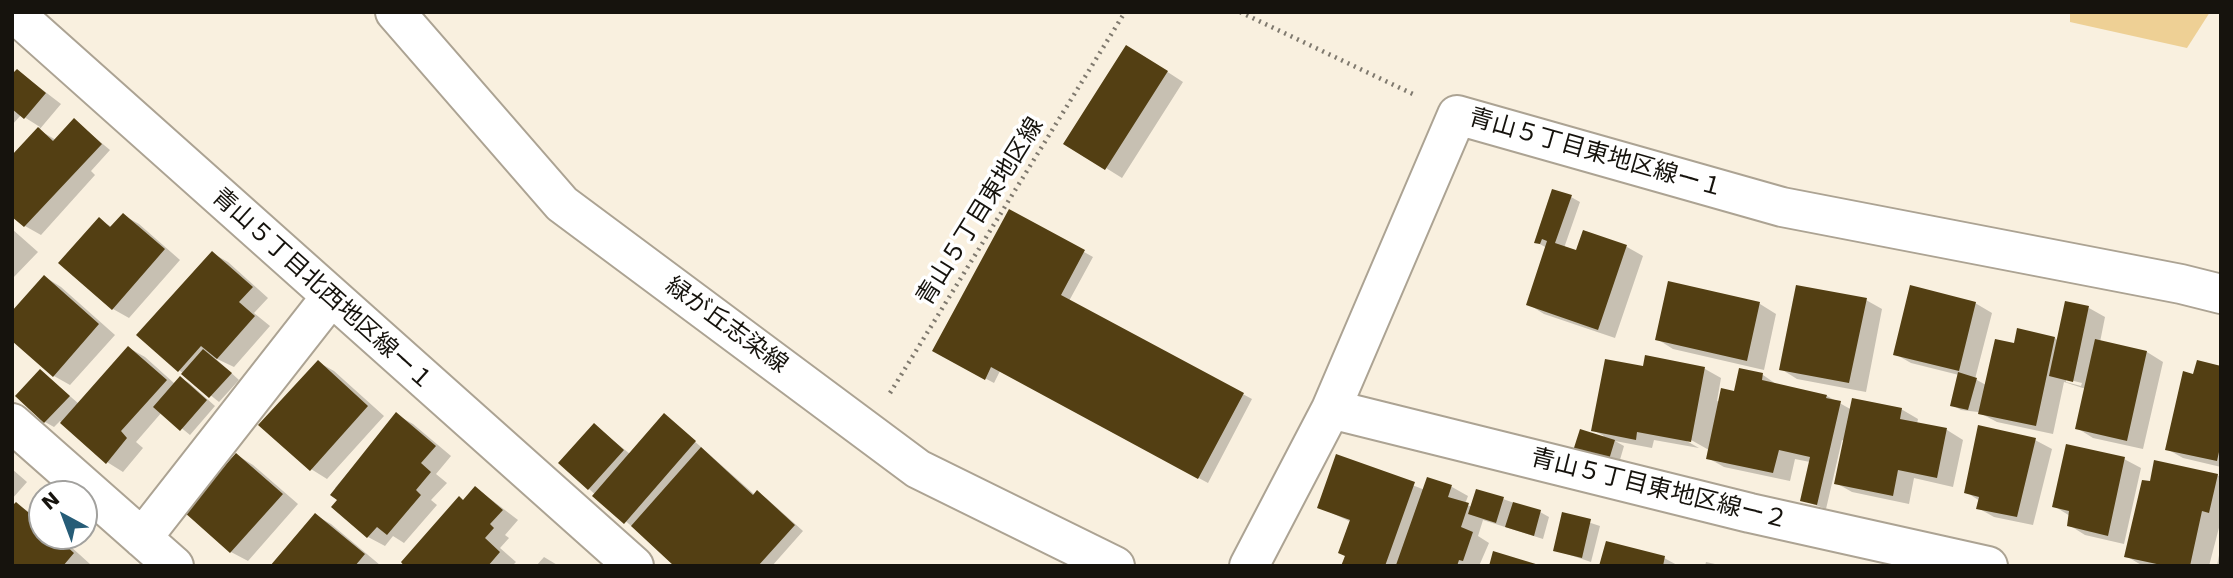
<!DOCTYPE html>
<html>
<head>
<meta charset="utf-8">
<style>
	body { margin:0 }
	#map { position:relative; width:2233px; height:578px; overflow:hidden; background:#f9f0df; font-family:"DejaVu Sans",sans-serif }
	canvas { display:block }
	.frame { position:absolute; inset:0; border:14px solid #16130d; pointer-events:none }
	.north { position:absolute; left:28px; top:480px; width:70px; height:70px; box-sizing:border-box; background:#fff; border:2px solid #a2a19e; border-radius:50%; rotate:319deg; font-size:19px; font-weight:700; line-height:28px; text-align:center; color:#16130d }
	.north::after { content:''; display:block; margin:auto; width:24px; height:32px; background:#265c77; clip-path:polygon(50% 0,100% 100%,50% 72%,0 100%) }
</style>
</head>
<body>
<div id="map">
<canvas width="2233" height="578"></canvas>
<div class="frame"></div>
<div class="north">N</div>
</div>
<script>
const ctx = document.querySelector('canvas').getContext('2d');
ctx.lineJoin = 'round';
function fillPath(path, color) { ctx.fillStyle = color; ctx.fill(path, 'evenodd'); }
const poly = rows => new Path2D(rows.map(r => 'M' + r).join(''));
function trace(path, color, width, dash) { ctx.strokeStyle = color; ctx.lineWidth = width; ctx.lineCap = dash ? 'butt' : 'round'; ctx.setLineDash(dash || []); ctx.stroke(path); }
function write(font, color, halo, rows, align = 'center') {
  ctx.font = font + ' "DejaVu Sans","Noto Sans JP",sans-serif'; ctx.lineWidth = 7; ctx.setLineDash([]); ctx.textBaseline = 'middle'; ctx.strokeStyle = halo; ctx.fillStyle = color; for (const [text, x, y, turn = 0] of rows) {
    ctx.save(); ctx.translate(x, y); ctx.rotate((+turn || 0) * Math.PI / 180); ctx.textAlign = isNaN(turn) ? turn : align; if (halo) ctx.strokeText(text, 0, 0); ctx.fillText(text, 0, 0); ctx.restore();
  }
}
fillPath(poly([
	[2070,12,2210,12,2187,48,2070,22]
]), '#eed095');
fillPath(poly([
	[1143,56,1183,82,1122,178,1106,168],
	[18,71,61,104,39,130,56,140,74,120,110,150,91,171,95,175,41,235,25,226,12,158,40,127,21,115,12,125,12,77],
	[1571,197,1580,202,1564,248,1577,252,1584,233,1627,247,1643,256,1615,338,1544,314,1528,304,1547,248,1536,242],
	[1010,211,1093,257,1069,301,1252,399,1208,483,1000,371,994,383,934,351],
	[123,215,139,224,180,260,129,318,113,309,99,220,112,227],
	[12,229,38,252,12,279],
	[212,253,228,262,268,298,254,313,270,326,234,367,215,358,239,380,219,402,179,370],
	[45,277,61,287,115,335,70,385,54,376],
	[1669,283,1760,304,1776,314,1764,370,1673,349,1657,339],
	[1866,300,1882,309,1866,392,1797,379,1781,369],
	[1975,303,1992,313,1975,379,1986,385,2015,345,2055,338,2058,341,2089,308,2105,317,2100,342,2147,352,2163,362,2143,449,2093,438,2077,428,2086,389,2064,382,2053,434,1997,422,1978,412,1961,410,1952,405,1959,375,1911,363,1895,354],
	[2066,379,2082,383,2081,386,2066,382],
	[129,348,145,357,175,384,180,378,189,383,215,406,190,435,162,412,136,442,143,448,123,472,107,462,60,421,54,427,45,422,18,396,41,371,79,404],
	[1646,357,1705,369,1721,378,1717,401,1720,402,1763,375,1779,386,1827,396,1852,410,1901,409,1918,419,1917,424,1947,430,1963,440,1953,487,1914,478,1909,504,1852,492,1836,483,1845,441,1842,440,1826,509,1802,500,1810,462,1795,459,1790,481,1724,467,1708,458,1709,450,1684,436,1683,439,1699,448,1654,440,1652,448,1615,441,1624,446,1617,470,1583,459,1604,436,1593,430,1644,368],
	[318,362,334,371,384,416,327,479,311,469],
	[2221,367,2221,467,2183,458,2167,449,2194,376],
	[397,415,413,424,451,456,436,474,447,483,431,500,437,505,404,543,393,536,385,546,368,537,333,507,339,500,335,488],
	[665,415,755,495,757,492,766,498,803,531,772,566,677,566,589,489,594,425,630,454],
	[2035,440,2052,449,2033,525,1994,517,1978,508,1980,501,1966,492],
	[237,455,253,465,298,504,248,561,231,552,186,512],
	[1337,456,1425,490,1428,479,1452,487,1468,496,1465,504,1472,507,1503,499,1540,512,1549,517,1543,539,1483,520,1478,536,1489,543,1479,566,1343,566,1351,522,1319,507],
	[2124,459,2141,468,2124,544,2085,535,2069,525,2070,516,2054,506],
	[12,469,27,482,12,499],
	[2217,475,2221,477,2221,520,2209,566,2143,566,2126,556],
	[476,488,518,520,505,535,509,538,500,548,516,562,512,566,407,566],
	[17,504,42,521,42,536,59,536,90,564,12,566],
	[1563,514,1600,526,1591,562,1555,550],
	[315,515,331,524,380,565,272,566],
	[2219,555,2221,566,2217,566],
	[544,557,559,566,536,566],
	[1664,558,1679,566,1601,566],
	[1706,562,1724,566,1705,566]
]), '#0003');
fillPath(poly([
	[1126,45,1168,71,1105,170,1063,144],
	[17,69,46,93,24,119,12,109,12,74],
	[74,118,102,144,24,227,12,217,12,155,38,127,53,141],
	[1552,189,1572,195,1555,243,1576,250,1583,230,1627,245,1598,330,1526,305,1547,241,1542,239,1540,244,1534,243],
	[1009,209,1085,250,1061,295,1244,393,1198,479,991,367,985,380,932,351],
	[123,213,165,249,112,310,58,263,99,217,110,227],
	[212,251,253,287,239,302,255,316,217,359,201,346,178,372,136,335],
	[44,275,99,324,53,377,12,341,12,311],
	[1668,281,1760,302,1747,361,1655,340],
	[1796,285,1867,298,1849,383,1779,370],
	[1910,285,1976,302,1959,371,1893,355],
	[2065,301,2089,306,2073,382,2049,376],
	[2017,328,2055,337,2036,426,1978,414,1995,339,2014,343],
	[2095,339,2147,351,2127,441,2075,429],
	[128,346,167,380,121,431,127,438,106,464,60,423],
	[203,349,232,373,209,398,181,374],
	[1645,355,1705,367,1691,442,1637,432,1636,440,1591,431,1605,359,1643,366],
	[318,360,368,406,310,471,258,425],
	[2197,360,2221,366,2221,443,2217,461,2165,450,2183,371,2193,374],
	[1739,368,1763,373,1762,380,1827,395,1826,398,1841,401,1817,505,1800,501,1810,457,1779,450,1773,473,1706,459,1721,388,1734,391],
	[40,369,70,396,44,423,15,396],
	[1958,372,1977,378,1968,410,1950,406],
	[180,376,207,400,180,431,153,407],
	[1852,398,1902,408,1900,419,1947,428,1937,478,1898,470,1893,496,1834,484],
	[396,412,436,446,421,463,431,472,416,490,421,495,387,535,377,527,367,538,331,507,337,500,330,495],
	[664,413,696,441,624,524,592,496],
	[594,423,624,450,588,490,558,463],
	[1978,425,2036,438,2017,517,1976,509,1979,497,1964,493],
	[1580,429,1615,440,1607,466,1572,454],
	[2066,444,2125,457,2108,536,2067,526,2069,511,2052,507],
	[701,447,753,495,757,490,795,525,758,566,674,566,631,526],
	[236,453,283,494,230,553,184,512],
	[1336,454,1415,482,1385,566,1341,566,1345,556,1338,553,1350,520,1317,508],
	[2154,460,2218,474,2209,513,2202,511,2190,566,2166,566,2124,557,2142,480,2150,481],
	[1427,477,1452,485,1448,497,1469,503,1461,527,1473,532,1463,561,1459,560,1457,566,1396,565],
	[475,486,503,510,490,524,494,528,485,538,500,552,488,566,404,566,401,562,459,496,463,500],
	[1476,489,1504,497,1496,523,1468,514],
	[16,502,42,524,42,536,55,536,74,553,63,566,12,566,12,506],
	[1513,502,1541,510,1534,536,1505,527],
	[1562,512,1591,519,1582,558,1553,551],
	[315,513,365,554,355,566,270,566],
	[1606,541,1665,556,1663,566,1599,566],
	[1493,551,1539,565,1539,566,1489,566]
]), '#533f13');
const minor = poly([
	[13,12,634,566],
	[395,12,562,204,918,469,1115,566],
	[1331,409,1750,513,1988,566],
	[12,423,174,566],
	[142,538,330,298],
	[1249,566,1331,409,1457,115,1782,207,2181,284,2221,294]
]);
trace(minor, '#aca393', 42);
trace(poly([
	[1240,12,1415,95],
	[890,393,1125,12]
]), '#7f796e', 4.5, [2, 5]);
trace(minor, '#fff', 38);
write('24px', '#16130d', '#fff', [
	["青山５丁目東地区線ー１",1596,154,16],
	["青山５丁目東地区線",981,212,-58],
	["青山５丁目北西地区線ー１",322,290,42],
	["緑が丘志染線",726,326,36],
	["青山５丁目東地区線ー２",1659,490,14]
]);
</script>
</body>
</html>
